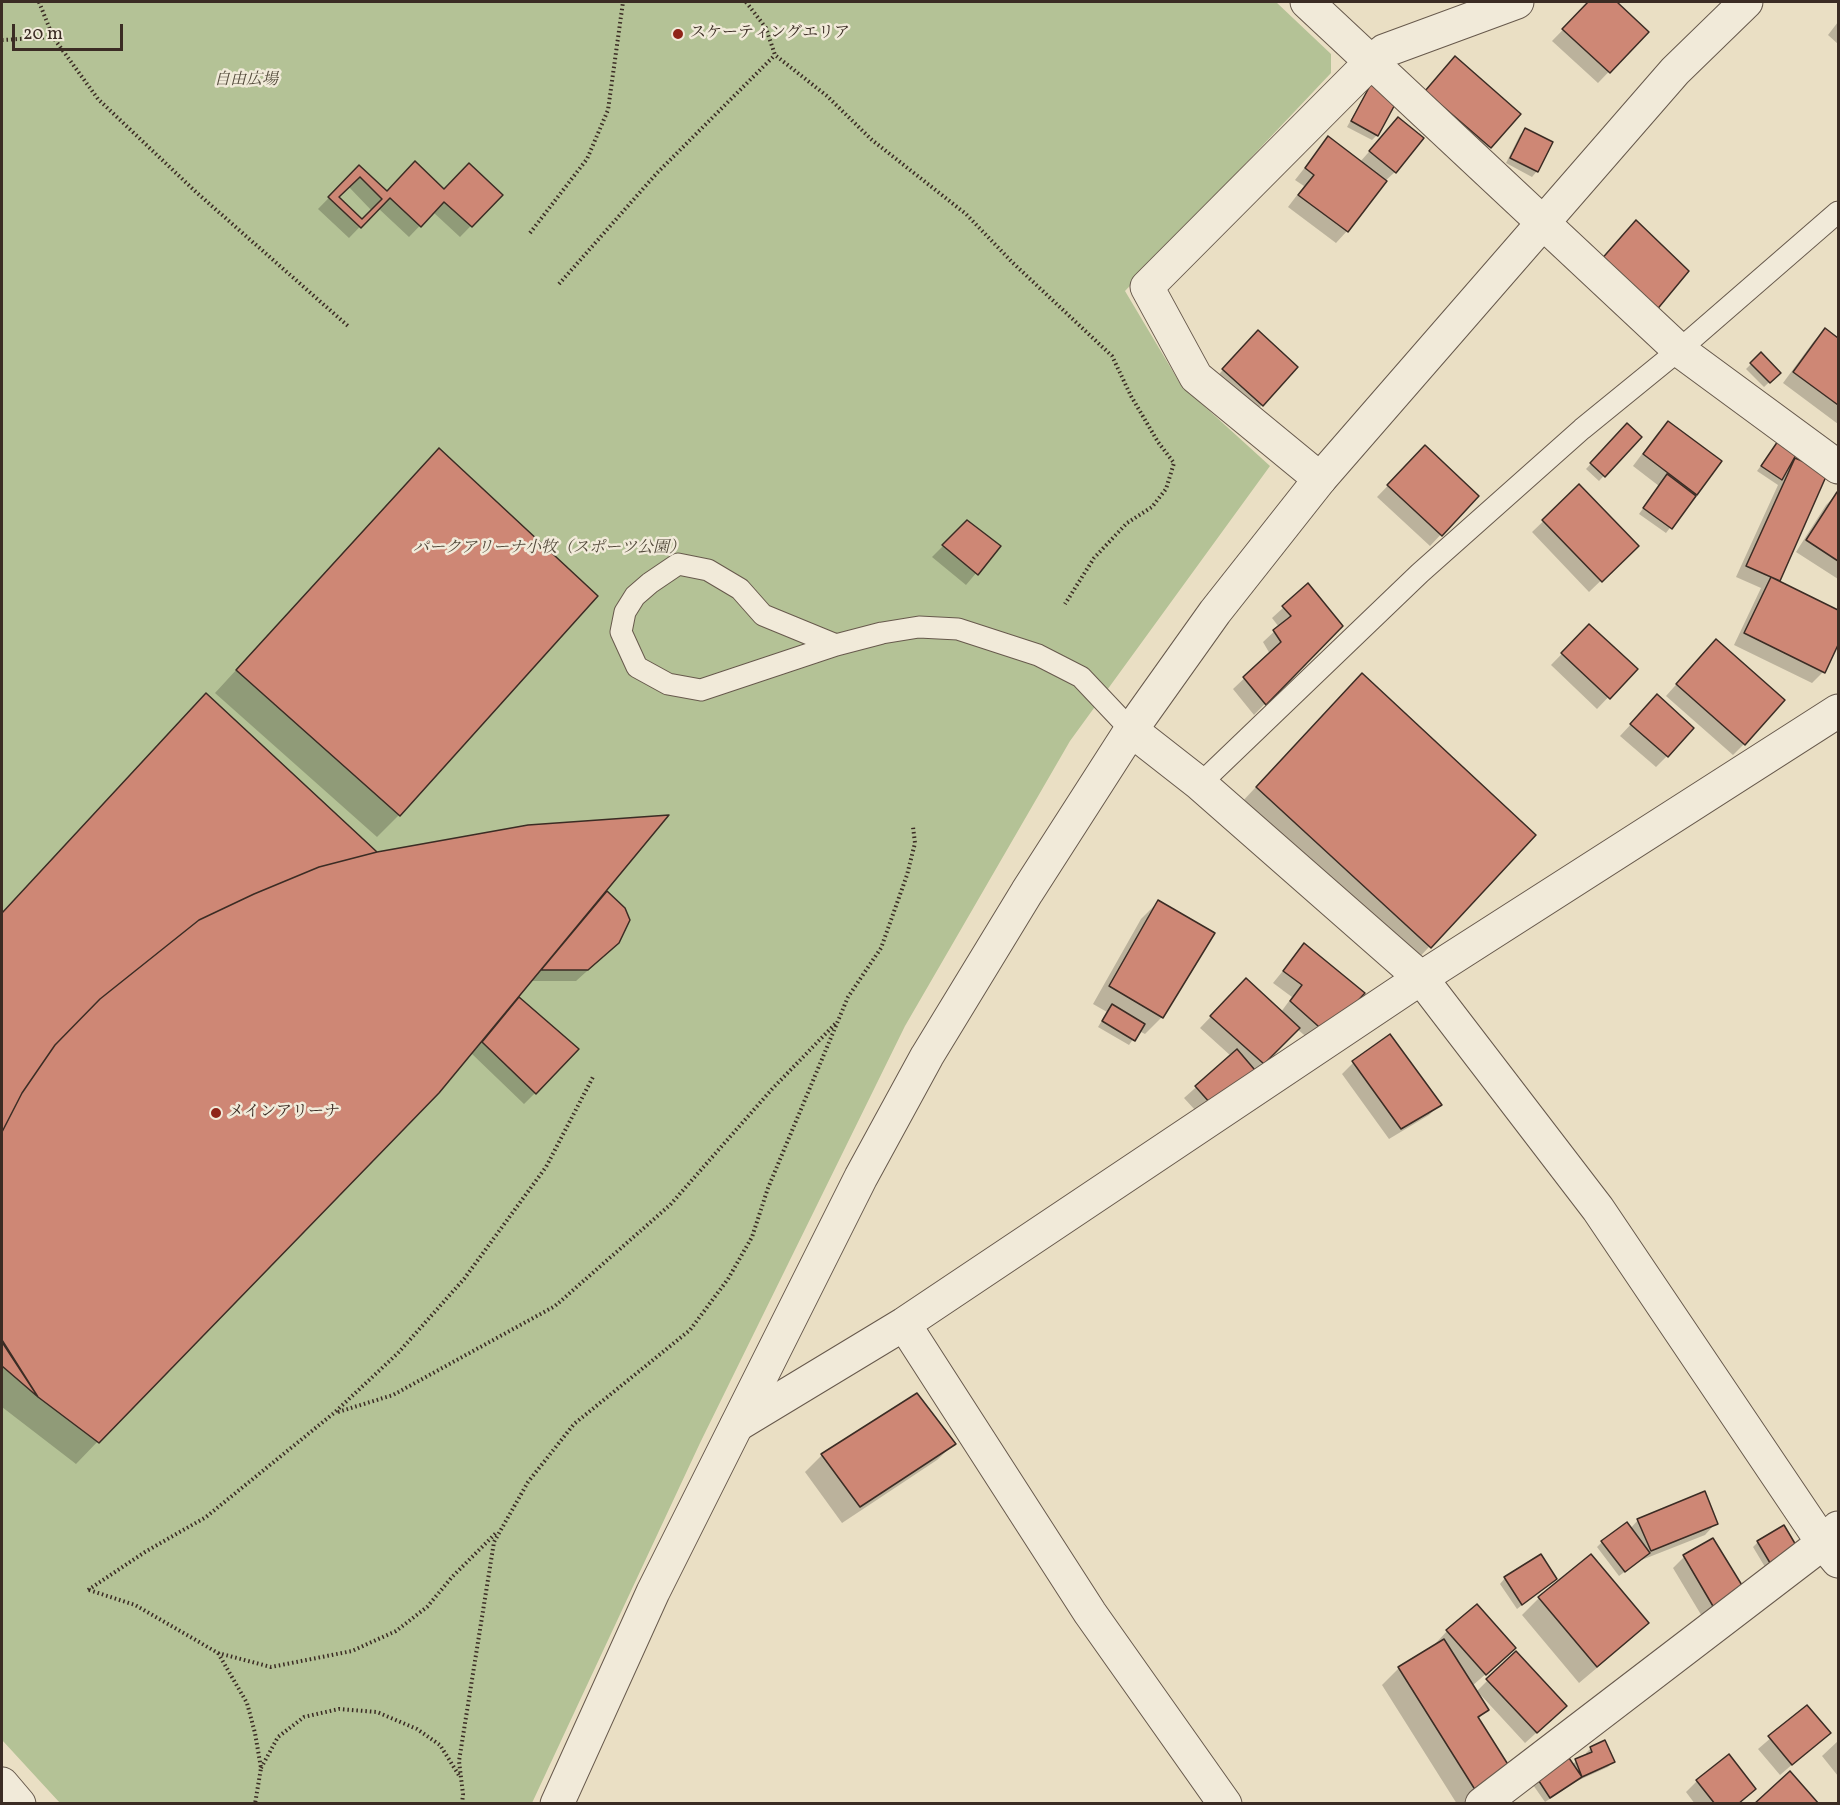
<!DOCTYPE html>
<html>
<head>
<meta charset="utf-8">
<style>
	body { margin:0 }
	#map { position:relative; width:1840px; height:1805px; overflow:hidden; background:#eadfc4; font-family:Vollkorn,serif }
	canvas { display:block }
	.frame { position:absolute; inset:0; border:3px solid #3b2c24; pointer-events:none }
	.scale { position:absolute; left:12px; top:24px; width:111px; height:27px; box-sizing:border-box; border:3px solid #3b2c24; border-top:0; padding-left:8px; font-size:18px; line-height:21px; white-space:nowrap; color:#3b2c24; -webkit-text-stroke:4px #f1ead9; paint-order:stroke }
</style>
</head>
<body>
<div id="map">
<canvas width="1840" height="1805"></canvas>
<div class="frame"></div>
<div class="scale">20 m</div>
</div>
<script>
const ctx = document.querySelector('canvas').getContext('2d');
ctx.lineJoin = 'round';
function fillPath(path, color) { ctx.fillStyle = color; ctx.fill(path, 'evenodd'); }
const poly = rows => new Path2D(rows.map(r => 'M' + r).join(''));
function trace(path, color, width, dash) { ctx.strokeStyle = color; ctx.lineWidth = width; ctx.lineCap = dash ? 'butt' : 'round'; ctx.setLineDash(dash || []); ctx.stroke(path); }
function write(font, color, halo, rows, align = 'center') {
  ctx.font = font + ' Vollkorn,"Noto Serif JP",serif'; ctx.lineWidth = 5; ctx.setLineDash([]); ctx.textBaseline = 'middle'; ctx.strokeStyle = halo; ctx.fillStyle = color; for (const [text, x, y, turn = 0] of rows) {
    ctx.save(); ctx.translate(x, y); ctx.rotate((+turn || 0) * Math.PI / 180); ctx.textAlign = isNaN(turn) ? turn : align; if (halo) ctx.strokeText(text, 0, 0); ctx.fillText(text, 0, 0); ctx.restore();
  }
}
fillPath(poly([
	[2,2,1276,2,1331,54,1331,73,1125,291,1181,385,1270,466,1070,741,905,1026,700,1443,532,1803,60,1803,2,1740]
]), '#b4c296');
fillPath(poly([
	[1590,2,1615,2,1647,32,1598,83,1552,41],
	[1838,22,1838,44,1828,35],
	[1444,69,1519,114,1479,158,1415,103],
	[1373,84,1377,135,1372,140,1347,127,1368,89],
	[1398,119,1395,172,1384,182,1347,231,1336,243,1288,207,1304,186,1295,180,1328,138,1360,162],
	[1525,130,1537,171,1532,177,1506,163,1520,135],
	[359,167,387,192,444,191,501,195,460,237,433,212,409,237,378,208,349,238,318,209],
	[348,186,372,211,362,221,337,197],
	[1825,330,1838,340,1838,424,1783,383,1814,341],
	[1247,343,1262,405,1251,416,1213,381],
	[1761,354,1779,373,1764,387,1746,369],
	[1668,423,1696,494,1666,533,1639,514,1659,486,1633,466,1657,434],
	[1627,425,1640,437,1599,481,1586,469],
	[1778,443,1790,465,1795,460,1826,472,1778,582,1838,612,1838,641,1823,672,1812,683,1734,645,1761,588,1736,577,1778,485,1757,471],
	[1425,447,1477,496,1430,546,1377,497],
	[417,473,399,815,377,837,215,693],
	[1579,487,1637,546,1589,592,1532,532],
	[1837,494,1838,495,1838,579,1796,552,1826,505],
	[967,522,999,546,966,585,932,557],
	[1308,585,1341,626,1254,715,1233,689,1270,654,1263,642,1279,627,1272,618],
	[1589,626,1635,669,1597,709,1551,665],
	[1705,652,1744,744,1733,755,1666,696],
	[1345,692,1534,835,1413,964,1240,804],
	[1646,708,1667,756,1656,767,1620,736],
	[184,717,377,854,599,897,606,954,576,981,530,981,512,1003,535,1093,524,1104,471,1053,76,1464,2,1407,2,914],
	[1158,902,1162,1017,1145,1034,1139,1031,1129,1045,1098,1027,1107,1012,1093,1004,1141,919],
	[1304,945,1363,993,1315,1044,1297,1029,1206,1122,1184,1098,1231,1056,1200,1028,1246,980,1281,1012,1292,997,1273,983],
	[1389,1036,1440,1104,1429,1115,1389,1139,1342,1074,1353,1063],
	[954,1444,937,1460,842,1523,805,1472,822,1455],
	[1638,1520,1716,1523,1705,1535,1639,1561,1619,1576,1597,1547,1602,1542,1630,1529],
	[1712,1540,1746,1595,1706,1623,1673,1568,1684,1557],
	[1758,1542,1796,1562,1771,1577,1753,1547],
	[1505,1578,1555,1579,1517,1609,1500,1584],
	[1539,1598,1647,1623,1630,1640,1579,1683,1522,1615],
	[1447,1631,1503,1659,1472,1686,1476,1692,1488,1680,1554,1717,1525,1743,1478,1692,1476,1693,1487,1710,1478,1719,1474,1804,1457,1804,1382,1685,1399,1668,1438,1644,1436,1643],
	[1807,1707,1829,1733,1780,1775,1758,1749],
	[1838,1741,1838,1776,1822,1756],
	[1591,1748,1614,1761,1608,1767,1577,1781,1545,1802,1531,1782,1572,1764,1587,1756,1586,1753],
	[1697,1781,1754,1789,1739,1804,1695,1804,1686,1792]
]), '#0003');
const building = poly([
	[1588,2,1617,2,1649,32,1610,73,1562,29,1588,2],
	[1455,56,1521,114,1491,148,1425,91,1455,56],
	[1372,82,1399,97,1378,136,1351,121,1372,82],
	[1398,117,1424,138,1396,173,1369,151,1398,117],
	[1525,128,1553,142,1538,172,1510,158,1525,128],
	[1328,136,1387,181,1348,232,1298,195,1314,175,1305,168,1328,136],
	[415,161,444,189,469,163,503,195,472,227,444,202,421,227,390,198,361,228,328,197,359,165,387,191,415,161],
	[360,177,382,199,362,219,339,197,360,177],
	[1636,220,1689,271,1655,312,1599,262,1636,220],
	[1825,328,1838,338,1838,405,1793,372,1825,328],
	[1258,330,1298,367,1263,406,1222,369,1258,330],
	[1761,352,1781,373,1770,383,1750,363,1761,352],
	[1668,421,1722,461,1697,495,1643,454,1668,421],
	[1627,423,1642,437,1605,477,1590,463,1627,423],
	[1778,441,1797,453,1782,480,1761,466,1778,441],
	[1425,445,1479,496,1442,536,1387,485,1425,445],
	[439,448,598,596,400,816,236,670,439,448],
	[1795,458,1828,472,1780,581,1746,566,1795,458],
	[1667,474,1696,496,1672,529,1643,508,1667,474],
	[1579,484,1639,546,1602,582,1542,520,1579,484],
	[1837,492,1838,493,1838,561,1806,540,1837,492],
	[967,520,1001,546,978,575,942,545,967,520],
	[1771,577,1838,610,1838,645,1825,673,1744,633,1771,577],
	[1308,583,1343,626,1266,705,1243,677,1281,642,1273,630,1291,616,1282,606,1308,583],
	[1589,624,1638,669,1610,699,1561,653,1589,624],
	[1716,639,1785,700,1745,745,1676,684,1716,639],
	[1362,673,1536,835,1431,948,1256,787,1362,673],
	[206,693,377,852,319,867,254,894,199,920,100,999,55,1045,22,1093,2,1132,2,913,206,693],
	[1657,694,1694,728,1668,757,1630,724,1657,694],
	[669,815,439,1093,99,1443,38,1397,2,1340,2,1132,22,1093,55,1045,100,999,199,920,254,894,319,867,377,852,528,825,669,815],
	[607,891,625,908,630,920,619,943,588,970,541,970,607,891],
	[1158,900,1215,933,1163,1018,1109,986,1158,900],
	[1304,943,1365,993,1327,1034,1290,1001,1302,985,1283,971,1304,943],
	[1246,978,1300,1028,1264,1064,1210,1016,1246,978],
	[519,997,579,1049,536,1094,482,1042,519,997],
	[1112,1004,1145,1024,1135,1041,1102,1021,1112,1004],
	[1390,1034,1442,1105,1401,1129,1352,1061,1390,1034],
	[1237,1049,1260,1076,1218,1112,1195,1086,1237,1049],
	[2,1340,2,1342,38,1397,2,1366,2,1340],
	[917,1393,956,1444,860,1507,821,1454,917,1393],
	[1705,1491,1718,1524,1651,1551,1637,1519,1705,1491],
	[1627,1522,1650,1553,1625,1572,1601,1541,1627,1522],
	[1784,1525,1803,1557,1776,1573,1757,1541,1784,1525],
	[1713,1538,1748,1595,1717,1613,1683,1555,1713,1538],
	[1541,1554,1557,1579,1522,1605,1504,1577,1541,1554],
	[1591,1554,1649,1623,1597,1667,1538,1597,1591,1554],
	[1477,1604,1516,1648,1486,1675,1446,1630,1477,1604],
	[1444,1639,1489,1710,1478,1717,1514,1774,1479,1796,1398,1667,1444,1639],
	[1516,1651,1567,1706,1537,1733,1486,1679,1516,1651],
	[1807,1705,1831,1733,1792,1765,1768,1736,1807,1705],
	[1605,1740,1615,1762,1582,1777,1575,1759,1592,1752,1590,1747,1605,1740],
	[1729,1754,1756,1789,1738,1804,1715,1804,1696,1780,1729,1754],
	[1567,1755,1582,1777,1550,1798,1535,1775,1567,1755],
	[1790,1771,1819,1804,1754,1804,1790,1771]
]);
fillPath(building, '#ce8775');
trace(building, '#3b2c24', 1.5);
const service = poly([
	[836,645,763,615,740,589,708,570,678,564,650,583,635,596,625,612,621,632,637,667,668,684,701,690,836,645,882,633,919,627,958,629,1038,655,1081,677,1131,730],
	[1200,784,1420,573,1582,429,1679,350,1838,212]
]);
const minor = poly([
	[1307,2,1679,350,1838,467],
	[1320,479,1196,377,1147,287,1371,62,1384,51,1517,2],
	[1131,730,1200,784,1421,978,1598,1209,1823,1543,1838,1561],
	[904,1324,1090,1613,1225,1804],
	[737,1425,904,1324,1421,978,1838,711],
	[2,1784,19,1804],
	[1482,1804,1823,1543,1838,1528]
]);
const tertiary = poly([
	[557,1804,653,1592,861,1177,927,1056,1027,892,1131,730,1215,612,1320,479,1675,71,1746,2]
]);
trace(service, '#67594c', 23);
trace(minor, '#67594c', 35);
trace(tertiary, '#67594c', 35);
trace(poly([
	[39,2,53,37],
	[746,2,766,28,775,55,827,96,872,140,966,214,1013,263,1112,356,1131,396,1158,442,1174,463,1166,489,1152,507,1127,523,1094,558,1065,604],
	[2,40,53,37,98,99,196,192,348,326],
	[530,233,587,159,608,110,623,2],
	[559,284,657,173,775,55],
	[338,1412,393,1395,555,1306,670,1205,773,1088,837,1022],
	[88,1590,145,1552,206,1517,334,1413,398,1353,464,1279,546,1167,594,1075],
	[89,1590,135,1605,218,1653,271,1667,352,1651,396,1631,427,1607,452,1577,497,1532],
	[218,1653,247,1703,255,1733,261,1768,255,1804],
	[261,1768,278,1737,304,1717,339,1709,377,1712,417,1729,440,1745,460,1777],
	[462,1804,463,1794,459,1761,494,1542,528,1482,574,1424,690,1330,728,1279,752,1237,768,1188,848,997,881,948,907,875,915,843,913,827]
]), '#3b2c24', 4, [1.5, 3]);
trace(service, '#f1ead9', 21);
trace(minor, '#f1ead9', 33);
trace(tertiary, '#f1ead9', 33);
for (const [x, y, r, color] of [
	[678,34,6,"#8f2418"],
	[216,1113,6,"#8f2418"]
]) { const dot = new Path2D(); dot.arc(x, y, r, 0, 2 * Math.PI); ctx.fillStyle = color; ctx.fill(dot); trace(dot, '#f1ead9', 2); }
write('16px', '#3b2c24', '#f1ead9', [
	["スケーティングエリア",690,34],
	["メインアリーナ",228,1113]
], 'left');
write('italic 16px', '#534a3b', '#f1ead9', [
	["自由広場",246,81],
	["パークアリーナ小牧（スポーツ公園）",549,549]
]);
</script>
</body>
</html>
